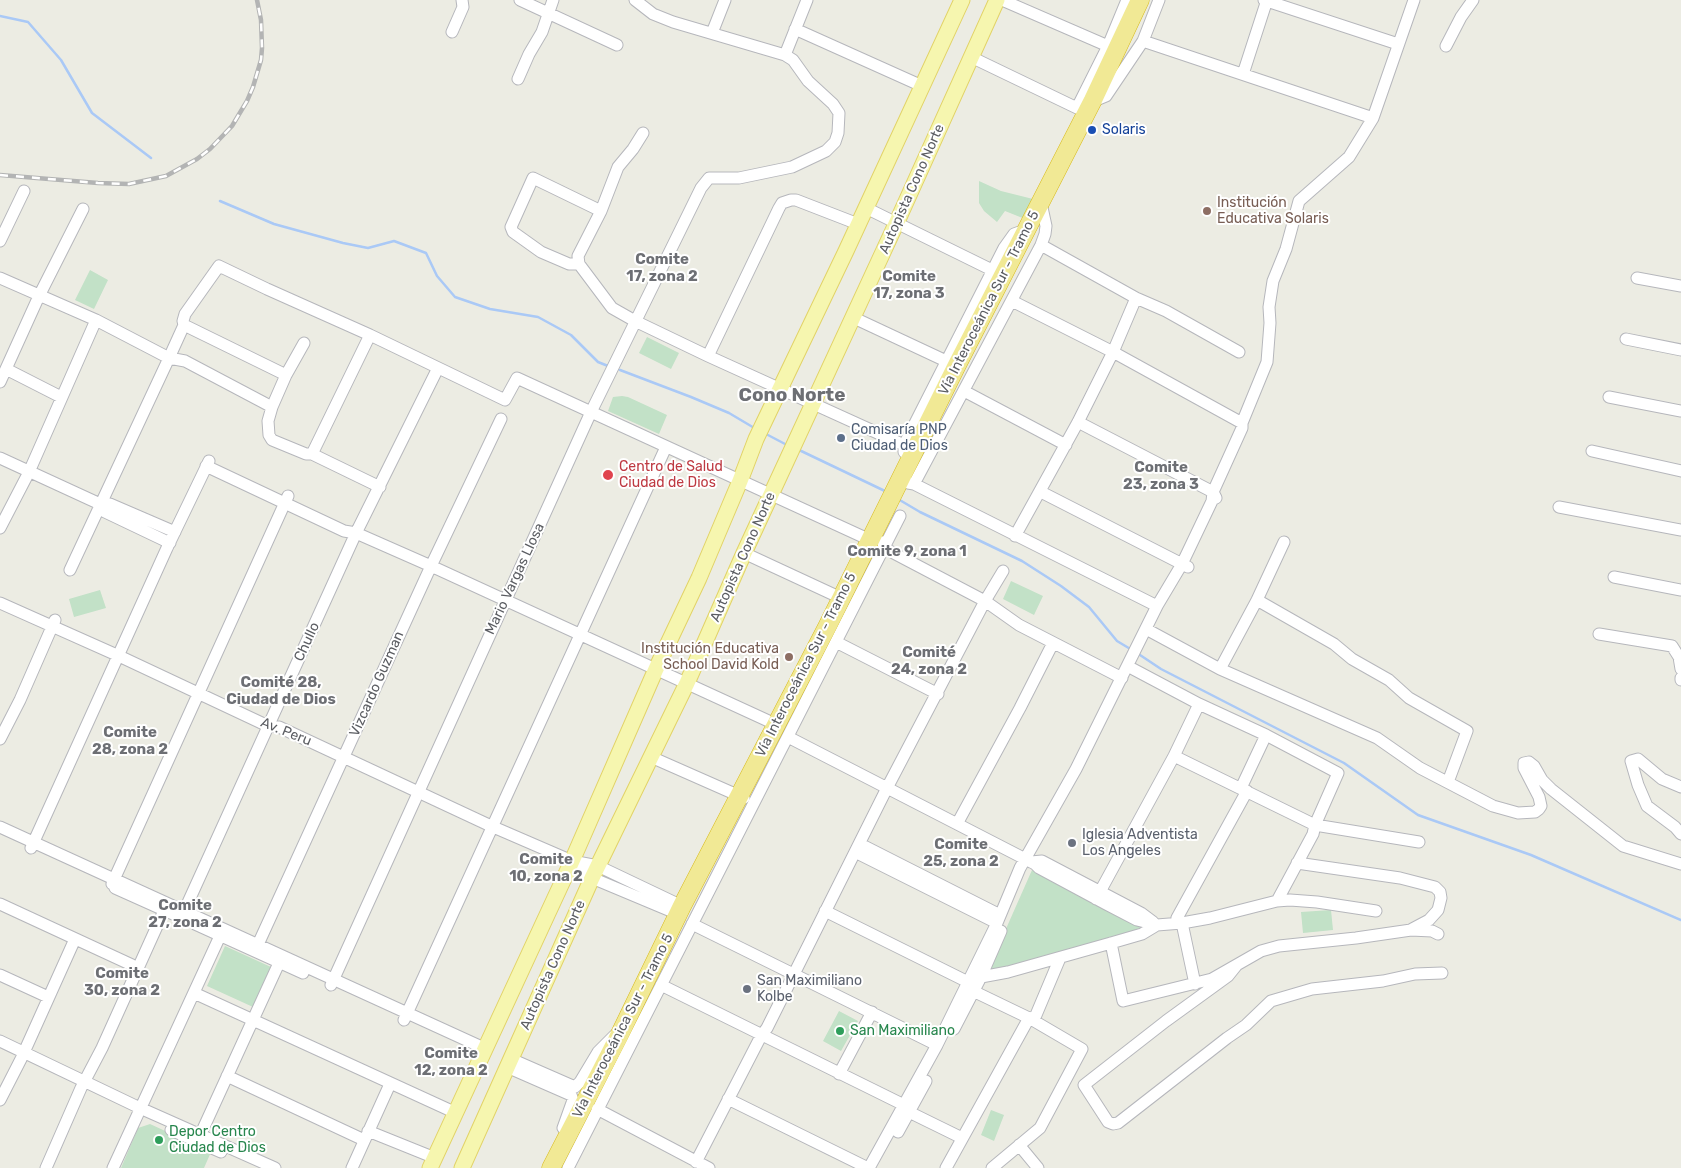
<!DOCTYPE html>
<html>
<head>
<meta charset="utf-8">
<style>
	body { margin:0 }
	canvas { display:block; background:#ecece3 }
</style>
</head>
<body>
<canvas width="1681" height="1168"></canvas>
<script>
const ctx = document.querySelector('canvas').getContext('2d');
ctx.lineJoin = 'round';
function fillPath(path, color) { ctx.fillStyle = color; ctx.fill(path, 'evenodd'); }
const poly = rows => new Path2D(rows.map(r => 'M' + r).join(''));
function trace(path, color, width, dash) { ctx.strokeStyle = color; ctx.lineWidth = width; ctx.lineCap = dash ? 'butt' : 'round'; ctx.setLineDash(dash || []); ctx.stroke(path); }
function write(font, color, halo, rows, align = 'center') {
  ctx.font = font + ' Rubik,sans-serif'; ctx.lineWidth = 4; ctx.setLineDash([]); ctx.textBaseline = 'middle'; ctx.strokeStyle = halo; ctx.fillStyle = color; for (const [text, x, y, turn = 0] of rows) {
    ctx.save(); ctx.translate(x, y); ctx.rotate((+turn || 0) * Math.PI / 180); ctx.textAlign = isNaN(turn) ? turn : align; if (halo) ctx.strokeText(text, 0, 0); ctx.fillText(text, 0, 0); ctx.restore();
  }
}
fillPath(poly([
	[979,181,1001,191,1037,200,1025,219,1005,211,997,222,984,211,979,203],
	[90,270,108,280,94,309,75,300],
	[647,337,679,353,671,369,639,353],
	[622,396,628,397,667,415,659,434,608,411,613,397],
	[1011,581,1043,596,1034,615,1003,599],
	[100,590,106,608,74,617,69,599],
	[1032,870,1140,926,1140,928,1109,939,1007,968,991,969,990,965],
	[1331,910,1333,930,1303,933,1301,912],
	[225,946,271,967,253,1007,207,986],
	[839,1011,858,1021,841,1051,823,1041],
	[991,1110,1004,1115,994,1141,981,1135],
	[150,1124,211,1152,204,1168,121,1168,138,1128]
]), '#c2e1c7');
trace(poly([
	[0,16,28,22,61,60,92,113,151,158],
	[220,201,274,224,343,243,368,248,394,241,426,253,437,276,455,297,490,309,538,317,571,335,598,362,608,366],
	[620,370,691,397,729,413,756,429],
	[766,434,787,445],
	[797,449,887,492],
	[898,499,920,512,1022,561,1061,586,1089,607,1117,641,1132,650],
	[1137,653,1161,669,1344,763,1418,815,1531,855,1681,920]
]), '#aac9f6', 2.5);
const minor = poly([
	[520,0,617,45],
	[1002,0,1108,46],
	[1264,0,1398,44],
	[795,29,922,86],
	[452,32,463,7,462,0],
	[712,33,725,0],
	[1143,41,1373,118],
	[1446,46,1461,17,1473,0],
	[785,55,807,0],
	[971,57,1077,108],
	[1243,74,1267,0],
	[518,79,529,54,542,32,553,0],
	[1077,108,1106,96,1143,41,1159,0],
	[1077,108,1108,46,1127,0],
	[643,133,633,149,618,167,601,211,578,256,579,264,612,308,635,321,708,356,904,445],
	[866,208,992,270],
	[0,241,24,191],
	[1041,245,1136,298,1166,311,1239,352],
	[579,264,569,264,541,252,513,232,511,227,533,178,601,211],
	[0,278,96,320,169,358,185,361,272,407],
	[1637,278,1681,286],
	[1012,301,1113,352,1242,423],
	[852,317,946,361],
	[184,325,286,375],
	[1626,339,1681,350],
	[304,343,286,375,272,407,268,421,269,435,272,440,306,454,312,454,380,487],
	[708,356,779,208,782,203,791,200,796,200,858,224],
	[6,369,61,397],
	[0,382,39,296,83,209],
	[964,391,1066,445],
	[1609,397,1681,411],
	[1078,422,1213,492,1216,498],
	[1592,451,1681,471],
	[904,452,904,445,1004,248,1014,234,1025,230],
	[312,454,370,335],
	[0,458,100,504,110,504,175,532],
	[206,466,344,531,356,533,431,566,775,724],
	[908,483,914,484,1157,606],
	[914,484,1041,245,1045,234,1046,226,1041,203],
	[1041,492,1188,567],
	[100,504,105,512,170,543],
	[1559,507,1681,530],
	[0,528,29,472,96,320],
	[1015,536,1078,422,1113,352,1136,298],
	[883,542,884,548,985,601,1019,625,1122,678],
	[744,553,841,598],
	[70,570,169,358,184,325,183,321,185,314,219,266,267,289,370,335,505,400,517,378,870,540],
	[1614,577,1681,590],
	[1257,600,1334,644,1352,659,1389,680,1409,698,1467,731,1448,782],
	[0,603,119,656,268,726,279,727,491,826,572,861,598,866,682,906],
	[1146,629,1220,669,1377,738,1420,768,1493,806,1518,813,1535,812,1539,809,1541,806,1539,797,1524,768,1524,763,1529,762,1534,766,1542,780,1551,789,1623,846,1681,864],
	[1599,634,1672,646,1679,657,1681,669],
	[836,642,938,694],
	[1133,669,1199,704,1266,735,1338,773,1315,825,1313,834,1277,901],
	[1220,669,1257,600,1284,542],
	[1681,678,1681,680],
	[788,737,1035,864,1039,868,1106,904,1137,920,1157,925],
	[0,739,20,700,55,620],
	[1174,756,1315,825,1419,842],
	[651,757,744,798],
	[1681,787,1662,779,1638,759,1631,761,1638,785,1647,806,1675,827,1681,834],
	[1241,788,1266,735],
	[957,824,1020,708,1053,643],
	[0,827,486,1049],
	[860,844,1000,915],
	[31,848,167,548,209,461],
	[855,852,997,923],
	[573,862,592,878,678,914],
	[1031,862,1042,861,1141,913,1153,922],
	[1297,863,1400,878,1435,887,1440,892,1441,898,1438,910,1429,920,1412,929],
	[112,884,288,496],
	[115,888,173,914],
	[1096,899,1174,756,1199,704],
	[0,904,132,965],
	[825,911,968,982],
	[181,918,356,533,438,368],
	[195,924,303,973],
	[692,924,937,1045],
	[1111,943,1123,1001,1212,979,1261,951,1279,946,1356,938,1411,930,1432,931,1438,934],
	[255,951,431,566,501,419],
	[1236,966,1228,976,1166,1021,1084,1085,1108,1122,1113,1124,1118,1123,1127,1116,1227,1038,1246,1025,1271,1001,1312,989,1383,981,1415,974,1442,973],
	[0,975,48,997],
	[981,977,1008,972,1111,943,1142,934,1157,925,1182,923,1210,918,1277,901,1290,900,1317,902,1376,911],
	[1195,984,1182,923,1177,918,1247,791],
	[331,985,591,412,701,188,709,178,739,178,792,167,826,151,835,142,838,133,839,113,833,104,808,81,793,60,785,55,673,22,653,14,635,0],
	[661,985,904,1105,909,1112,962,1138],
	[973,991,1029,1018,1082,1049,1040,1128,992,1168],
	[194,993,456,1113],
	[404,1020,666,447],
	[954,1029,981,977,1001,931],
	[0,1041,140,1108,275,1168],
	[511,1059,575,1087,580,1082,598,1052,615,1035],
	[507,1067,571,1095,573,1100,563,1128],
	[839,1074,872,1012],
	[227,1076,364,1140],
	[728,1099,868,1168],
	[0,1100,21,1059,75,939],
	[597,1109,709,1168],
	[171,1130,221,1152],
	[368,1131,435,1158],
	[898,1132,926,1081],
	[198,1140,279,963],
	[1019,1145,1038,1168],
	[696,1162,761,1036,767,1028,887,788,985,601,1003,571],
	[46,1168,81,1088,102,1048,167,904],
	[113,1168,220,936],
	[352,1168,390,1084],
	[568,1168,900,516],
	[869,1168,937,1045,997,923,1020,868,1076,769,1157,606,1182,564,1212,501,1213,492,1242,428,1242,423,1267,362,1270,323,1269,307,1273,281,1286,249,1299,201,1349,157,1373,118,1414,0],
	[946,1168,1029,1018,1035,1017,1036,1015,1060,958]
]);
const major = poly([
	[430,1168,572,861,656,669,699,578,740,481,756,439,846,251,962,0],
	[462,1168,592,878,687,683,744,553,896,224,997,0]
]);
const highway = poly([
	[551,1168,617,1040,682,906,827,627,956,367,1093,100,1140,0]
]);
trace(minor, '#b6b7bc', 13);
trace(major, '#e2d367', 17);
trace(highway, '#d8ba18', 19);
trace(minor, '#fff', 11);
trace(major, '#f6f6af', 15);
trace(highway, '#f1e995', 18);
const rail = poly([
	[0,175,98,183,129,184,166,176,197,159,210,149,232,126,247,101,253,87,261,60,262,48,261,20,257,0]
]);
trace(rail, '#b3b4b4', 4.5);
trace(rail, '#fff', 2.5, [8]);
for (const [x, y, r, color] of [
	[1092,130,5,"#1a4fb4"],
	[1207,211,5,"#8d6e63"],
	[841,438,5,"#5c6f8a"],
	[608,475,6,"#e0444e"],
	[789,657,5,"#8d6e63"],
	[1072,843,5,"#6b7280"],
	[747,989,5,"#6b7280"],
	[840,1031,5,"#2e9e5b"],
	[159,1140,5,"#2e9e5b"]
]) { const dot = new Path2D(); dot.arc(x, y, r, 0, 2 * Math.PI); ctx.fillStyle = color; ctx.fill(dot); trace(dot, '#fff', 2); }
write('14px', '#164399', '#fff', [
	["Solaris",1102,130]
], 'left');
write('14px', '#5b5d62', '#fff', [
	["Autopista Cono Norte",912,189,-66],
	["Vía Interoceánica Sur - Tramo 5",989,303,-63],
	["Autopista Cono Norte",743,557,-66],
	["Mario Vargas Llosa",515,579,-65],
	["Chullo",307,642,-65],
	["Vía Interoceánica Sur - Tramo 5",806,665,-63],
	["Vizcardo Guzman",377,684,-66],
	["Av. Peru",286,732,22],
	["Autopista Cono Norte",553,965,-66],
	["Vía Interoceánica Sur - Tramo 5",623,1026,-63]
]);
write('14px', '#785e54', '#fff', [
	["Institución",1217,203],
	["Educativa Solaris",1217,219],
	["Institución Educativa",779,649,"right"],
	["School David Kold",779,665,"right"]
], 'left');
write('14px', '#4e5e75', '#fff', [
	["Comisaría PNP",851,430],
	["Ciudad de Dios",851,446]
], 'left');
write('14px', '#be3a42', '#fff', [
	["Centro de Salud",619,467],
	["Ciudad de Dios",619,483]
], 'left');
write('14px', '#5b616d', '#fff', [
	["Iglesia Adventista",1082,835],
	["Los Angeles",1082,851],
	["San Maximiliano",757,981],
	["Kolbe",757,997]
], 'left');
write('14px', '#27864d', '#fff', [
	["San Maximiliano",850,1031],
	["Depor Centro",169,1132],
	["Ciudad de Dios",169,1148]
], 'left');
write('bold 15px', '#6d6f74', '#fff', [
	["Comite",662,260],
	["17, zona 2",662,277],
	["Comite",909,277],
	["17, zona 3",909,294],
	["Comite",1161,468],
	["23, zona 3",1161,485],
	["Comite 9, zona 1",907,552],
	["Comité",929,653],
	["24, zona 2",929,670],
	["Comité 28,",281,683],
	["Ciudad de Dios",281,700],
	["Comite",130,733],
	["28, zona 2",130,750],
	["Comite",961,845],
	["25, zona 2",961,862],
	["Comite",546,860],
	["10, zona 2",546,877],
	["Comite",185,906],
	["27, zona 2",185,923],
	["Comite",122,974],
	["30, zona 2",122,991],
	["Comite",451,1054],
	["12, zona 2",451,1071]
]);
write('bold 19px', '#6d6f74', '#fff', [
	["Cono Norte",792,396]
]);
</script>
</body>
</html>
